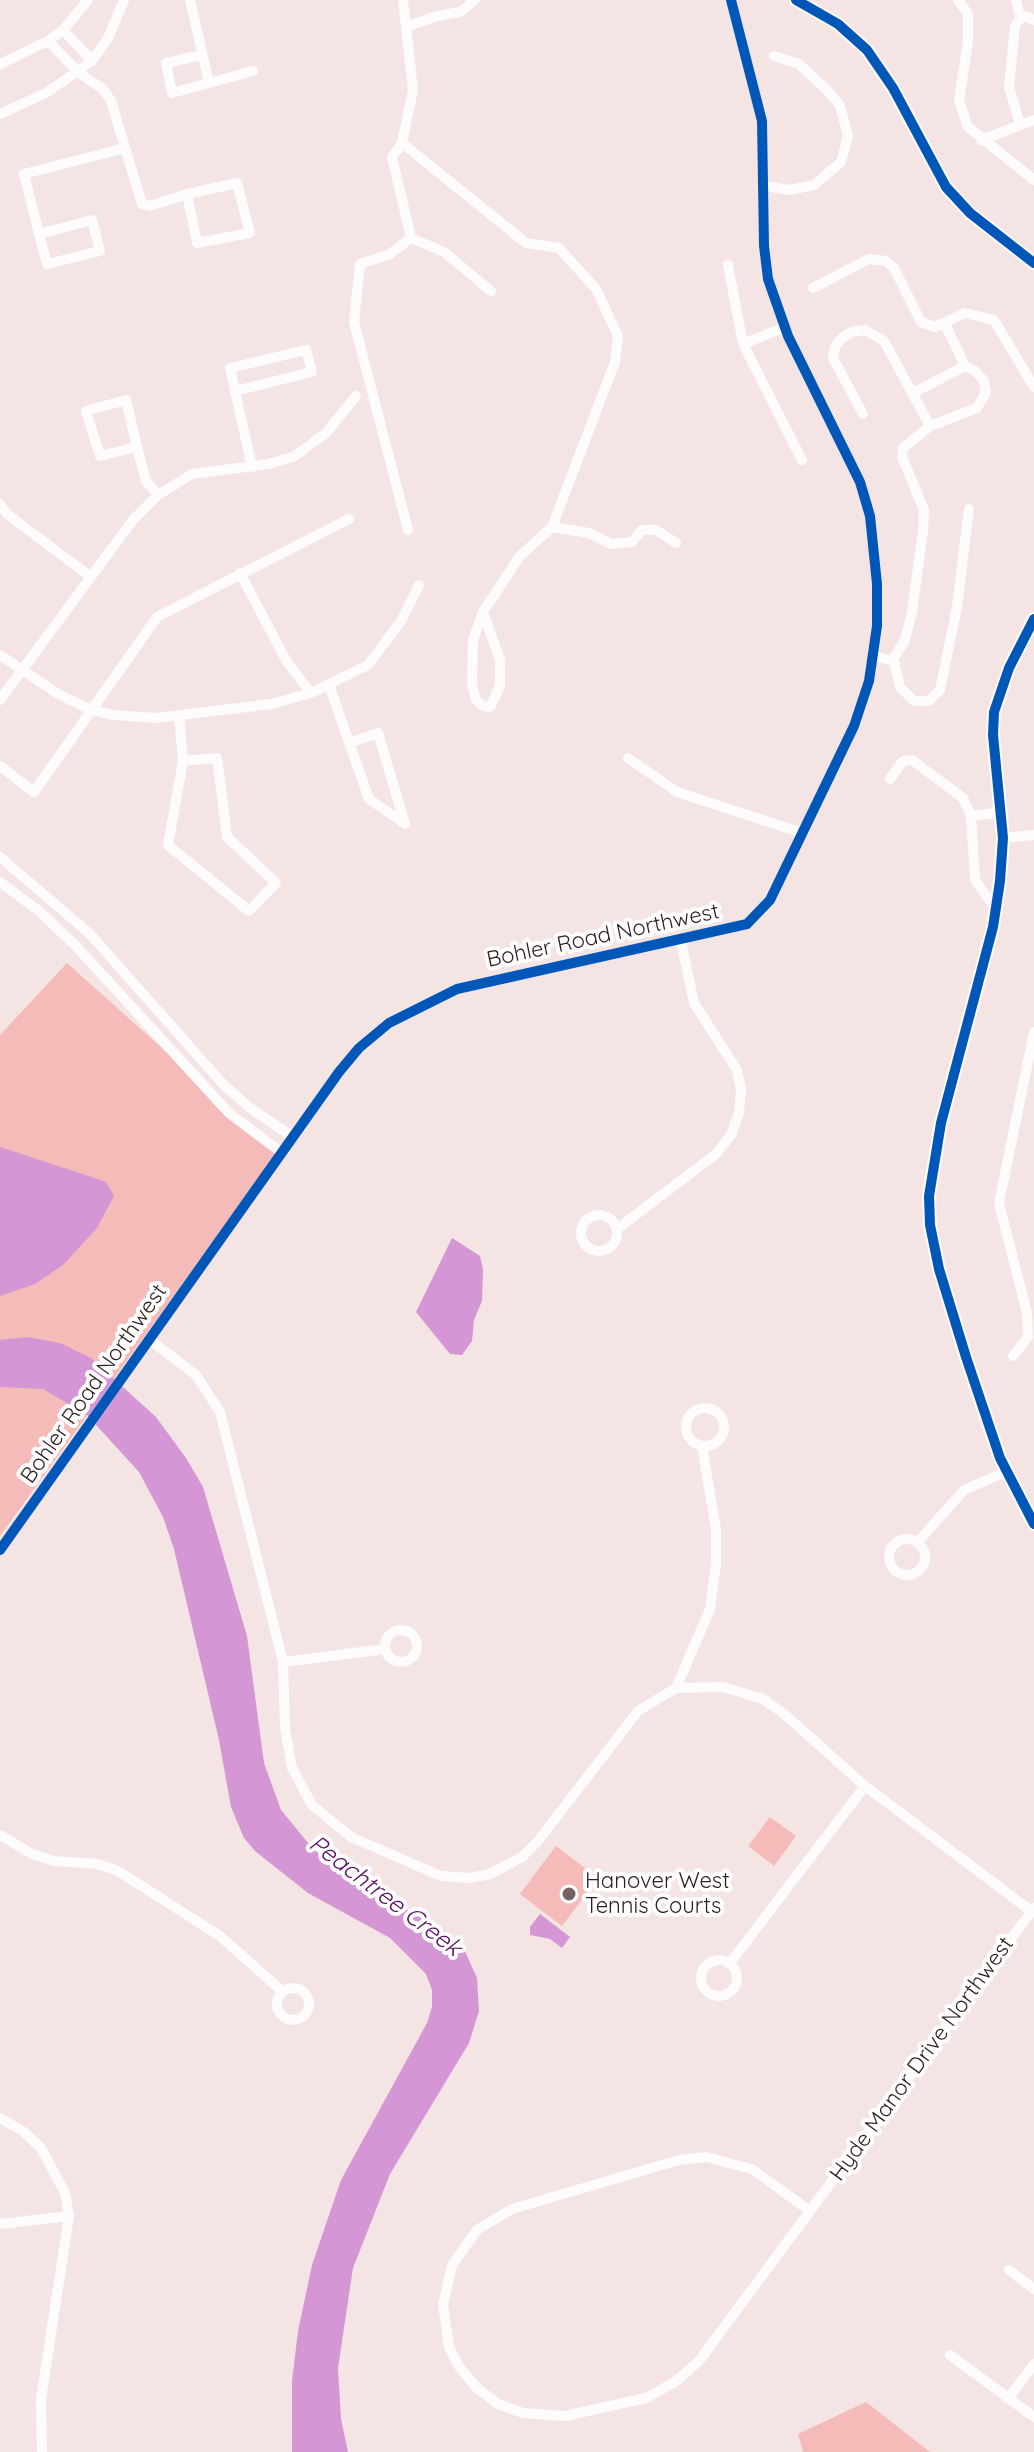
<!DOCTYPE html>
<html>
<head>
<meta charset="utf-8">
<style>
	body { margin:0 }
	canvas { display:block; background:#f4e4e3 }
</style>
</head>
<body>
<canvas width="1034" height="2452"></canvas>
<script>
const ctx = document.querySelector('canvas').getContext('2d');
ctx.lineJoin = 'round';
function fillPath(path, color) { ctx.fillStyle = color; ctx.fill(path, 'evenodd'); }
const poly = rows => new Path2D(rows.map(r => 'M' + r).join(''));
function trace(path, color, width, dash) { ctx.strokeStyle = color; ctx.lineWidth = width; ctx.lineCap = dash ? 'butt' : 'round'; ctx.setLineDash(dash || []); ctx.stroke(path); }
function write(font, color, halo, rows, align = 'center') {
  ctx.font = font + ' Quicksand,sans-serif'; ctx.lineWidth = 8; ctx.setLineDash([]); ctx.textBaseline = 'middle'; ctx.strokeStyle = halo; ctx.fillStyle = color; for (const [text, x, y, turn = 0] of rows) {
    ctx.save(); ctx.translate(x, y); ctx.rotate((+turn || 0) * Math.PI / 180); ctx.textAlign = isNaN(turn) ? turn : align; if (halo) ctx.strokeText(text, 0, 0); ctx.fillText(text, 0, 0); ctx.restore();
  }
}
fillPath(poly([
	[67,963,278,1152,0,1536,0,1035],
	[770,1817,796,1836,774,1866,748,1846],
	[556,1846,598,1878,562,1926,520,1894],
	[866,2402,912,2438,930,2452,803,2452,798,2434]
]), '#f4bbb8');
fillPath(poly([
	[0,1147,98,1179,106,1182,114,1196,97,1228,63,1265,35,1284,0,1296],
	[452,1238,480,1256,483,1269,482,1301,474,1320,472,1341,462,1355,450,1354,416,1312],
	[27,1337,60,1343,91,1358,156,1417,186,1458,203,1487,247,1636,264,1763,281,1810,313,1849,340,1871,451,1935,463,1947,477,1978,479,2011,469,2043,390,2174,353,2268,338,2368,341,2419,348,2452,292,2452,292,2381,298,2331,312,2265,341,2180,427,2023,432,2007,432,1990,426,1974,390,1938,308,1893,255,1851,244,1838,231,1807,219,1740,174,1549,163,1517,139,1472,87,1415,43,1389,0,1387,0,1340],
	[540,1914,570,1937,562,1948,550,1939,530,1935,530,1927]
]), '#d496d4');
trace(poly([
	[190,0,209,83],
	[403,0,413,90,402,143,392,157,411,238,390,254,360,264,354,322,408,530],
	[958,0,968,14,968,42,959,100,968,127,1034,180],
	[1016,0,1019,14,1034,20],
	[406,27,437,16,460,12,475,0],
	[63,30,92,61],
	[48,41,79,73,103,89,111,101,142,204,150,206,187,194],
	[202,55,166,63,172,93,253,71],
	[0,64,48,41,63,30,88,0],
	[0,114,46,93,92,61,108,38,124,0],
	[1020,124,1009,87,1015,26,1021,17],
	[981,140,1034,120],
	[402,143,526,243,559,248,596,289,618,336,615,362,552,527,520,556,483,612,500,660,500,686,490,707,483,706,476,700,472,684,473,640,483,612],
	[237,183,250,233,197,243,187,194,237,183],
	[765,186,789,190,814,185,841,162,848,136,840,106,828,91,799,64,774,56],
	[92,220,100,251,47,264,39,234,92,220],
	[39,234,24,174,125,148],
	[411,238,444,252,491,291],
	[728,265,743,344,802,460],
	[813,288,869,259,886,261,894,268,921,322,935,327,965,313,994,320,1034,387],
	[945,324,965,366],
	[743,344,785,327],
	[306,350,312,372,235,391,230,368,306,350],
	[235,391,252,467],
	[126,400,137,447,100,456,86,411,126,400],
	[863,414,833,358,835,347,842,338,851,332,865,330,884,341,930,426],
	[137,447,146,481,158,495],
	[0,504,7,514,91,577],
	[552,527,589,533,611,544,632,542,642,530,656,530,676,543],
	[240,573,287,662,311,693],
	[0,655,58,694,91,710,113,715,157,718,271,704,311,693,368,665,401,621,419,585],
	[874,656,894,661,900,687,914,701,929,701,940,690,957,607,969,509],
	[892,661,905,640,912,612,923,531,924,510,902,457,903,448,930,426,977,408,986,392,984,381,975,371,965,366,913,393],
	[329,685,369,799,405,824,378,733,349,743],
	[0,700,133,520,158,495,192,474,269,464,295,456,326,433,356,396],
	[179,715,183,761,168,845,249,911,276,883,227,837,217,758,183,761],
	[628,758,677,792,802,833],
	[0,766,34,792,157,617,349,519],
	[890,779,903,761,912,760,963,798,971,816,975,880,996,910],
	[971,816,1001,812],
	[1003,838,1034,835],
	[0,857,89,933,223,1084,250,1108,293,1137],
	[0,882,39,911,75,945,229,1113,282,1153],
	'581 1233a18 18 0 1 1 36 0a18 18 0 1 1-36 0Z',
	[617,1229,716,1154,731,1135,739,1113,741,1090,737,1070,694,1003,681,941],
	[150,1340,196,1375,220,1412,283,1662,285,1728,292,1768,312,1805,351,1837,441,1876,470,1878,490,1874,522,1857,538,1841,638,1711,676,1688,723,1687,763,1699,783,1713,865,1786,1031,1911],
	[1013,1356,1028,1337,1027,1313,999,1203,1034,1032],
	'686 1427a19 19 0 1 1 38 0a19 19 0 1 1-38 0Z',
	'889 1557a18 18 0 1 1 36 0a18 18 0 1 1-36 0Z',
	[917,1543,964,1490,1008,1471],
	[0,1550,339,1072,359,1048,389,1023,457,989,747,924,770,900,854,726,869,681,877,626,877,584,870,516,860,482,788,336,768,279,764,246,762,121,731,0],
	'385 1646a16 16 0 1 1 32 0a16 16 0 1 1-32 0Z',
	[283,1662,385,1649],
	[676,1688,710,1609,716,1563,716,1529,702,1446],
	[0,1835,32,1854,54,1861,98,1864,118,1871,220,1936,283,1992],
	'701 1978a18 18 0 1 1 36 0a18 18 0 1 1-36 0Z',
	[730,1963,865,1786],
	'277 2004a16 16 0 1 1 32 0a16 16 0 1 1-32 0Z',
	[0,2118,24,2132,41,2148,65,2193,69,2216,41,2399,42,2452],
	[706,2157,752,2169,810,2211,699,2361,675,2382,646,2398,565,2416,523,2413,498,2404,477,2388,460,2368,449,2347,443,2305,452,2265,477,2230,512,2209,679,2160,706,2157],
	[810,2211,1034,1908],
	[0,2224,69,2216],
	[1009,2270,1034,2289],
	[950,2355,1034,2417],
	[1008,2399,1034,2364]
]), '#fdfbfb', 10);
trace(poly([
	[796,0,838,24,867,50,893,88,946,187,970,213,1034,263],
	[1034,619,1009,668,994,712,993,735,1003,838,1000,881,993,927,941,1123,929,1196,930,1225,939,1269,966,1357,1000,1458,1034,1524]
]), '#fdfbfb', 14);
trace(poly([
	[796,0,838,24,867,50,893,88,946,187,970,213,1034,263],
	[1034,619,1009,668,994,712,993,735,1003,838,1000,881,993,927,941,1123,929,1196,930,1225,939,1269,966,1357,1000,1458,1034,1524],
	[0,1550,339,1072,359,1048,389,1023,457,989,747,924,770,900,854,726,869,681,877,626,877,584,870,516,860,482,788,336,768,279,764,246,762,121,731,0]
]), '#0057b8', 10);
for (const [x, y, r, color] of [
	[569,1894,8,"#756362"]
]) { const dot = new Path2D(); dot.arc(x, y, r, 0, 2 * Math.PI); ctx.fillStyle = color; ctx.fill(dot); trace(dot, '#fff', 3); }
write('22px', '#301e1d', '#fff', [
	["Bohler Road Northwest",603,936,-12],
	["Bohler Road Northwest",94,1384,-55],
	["Hyde Manor Drive Northwest",922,2059,-54]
]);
write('22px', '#301e1d', '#fff', [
	["Hanover West",585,1881],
	["Tennis Courts",585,1906]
], 'left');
write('italic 24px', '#5b0f63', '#fff', [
	["Peachtree Creek",385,1896,37]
]);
</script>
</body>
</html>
